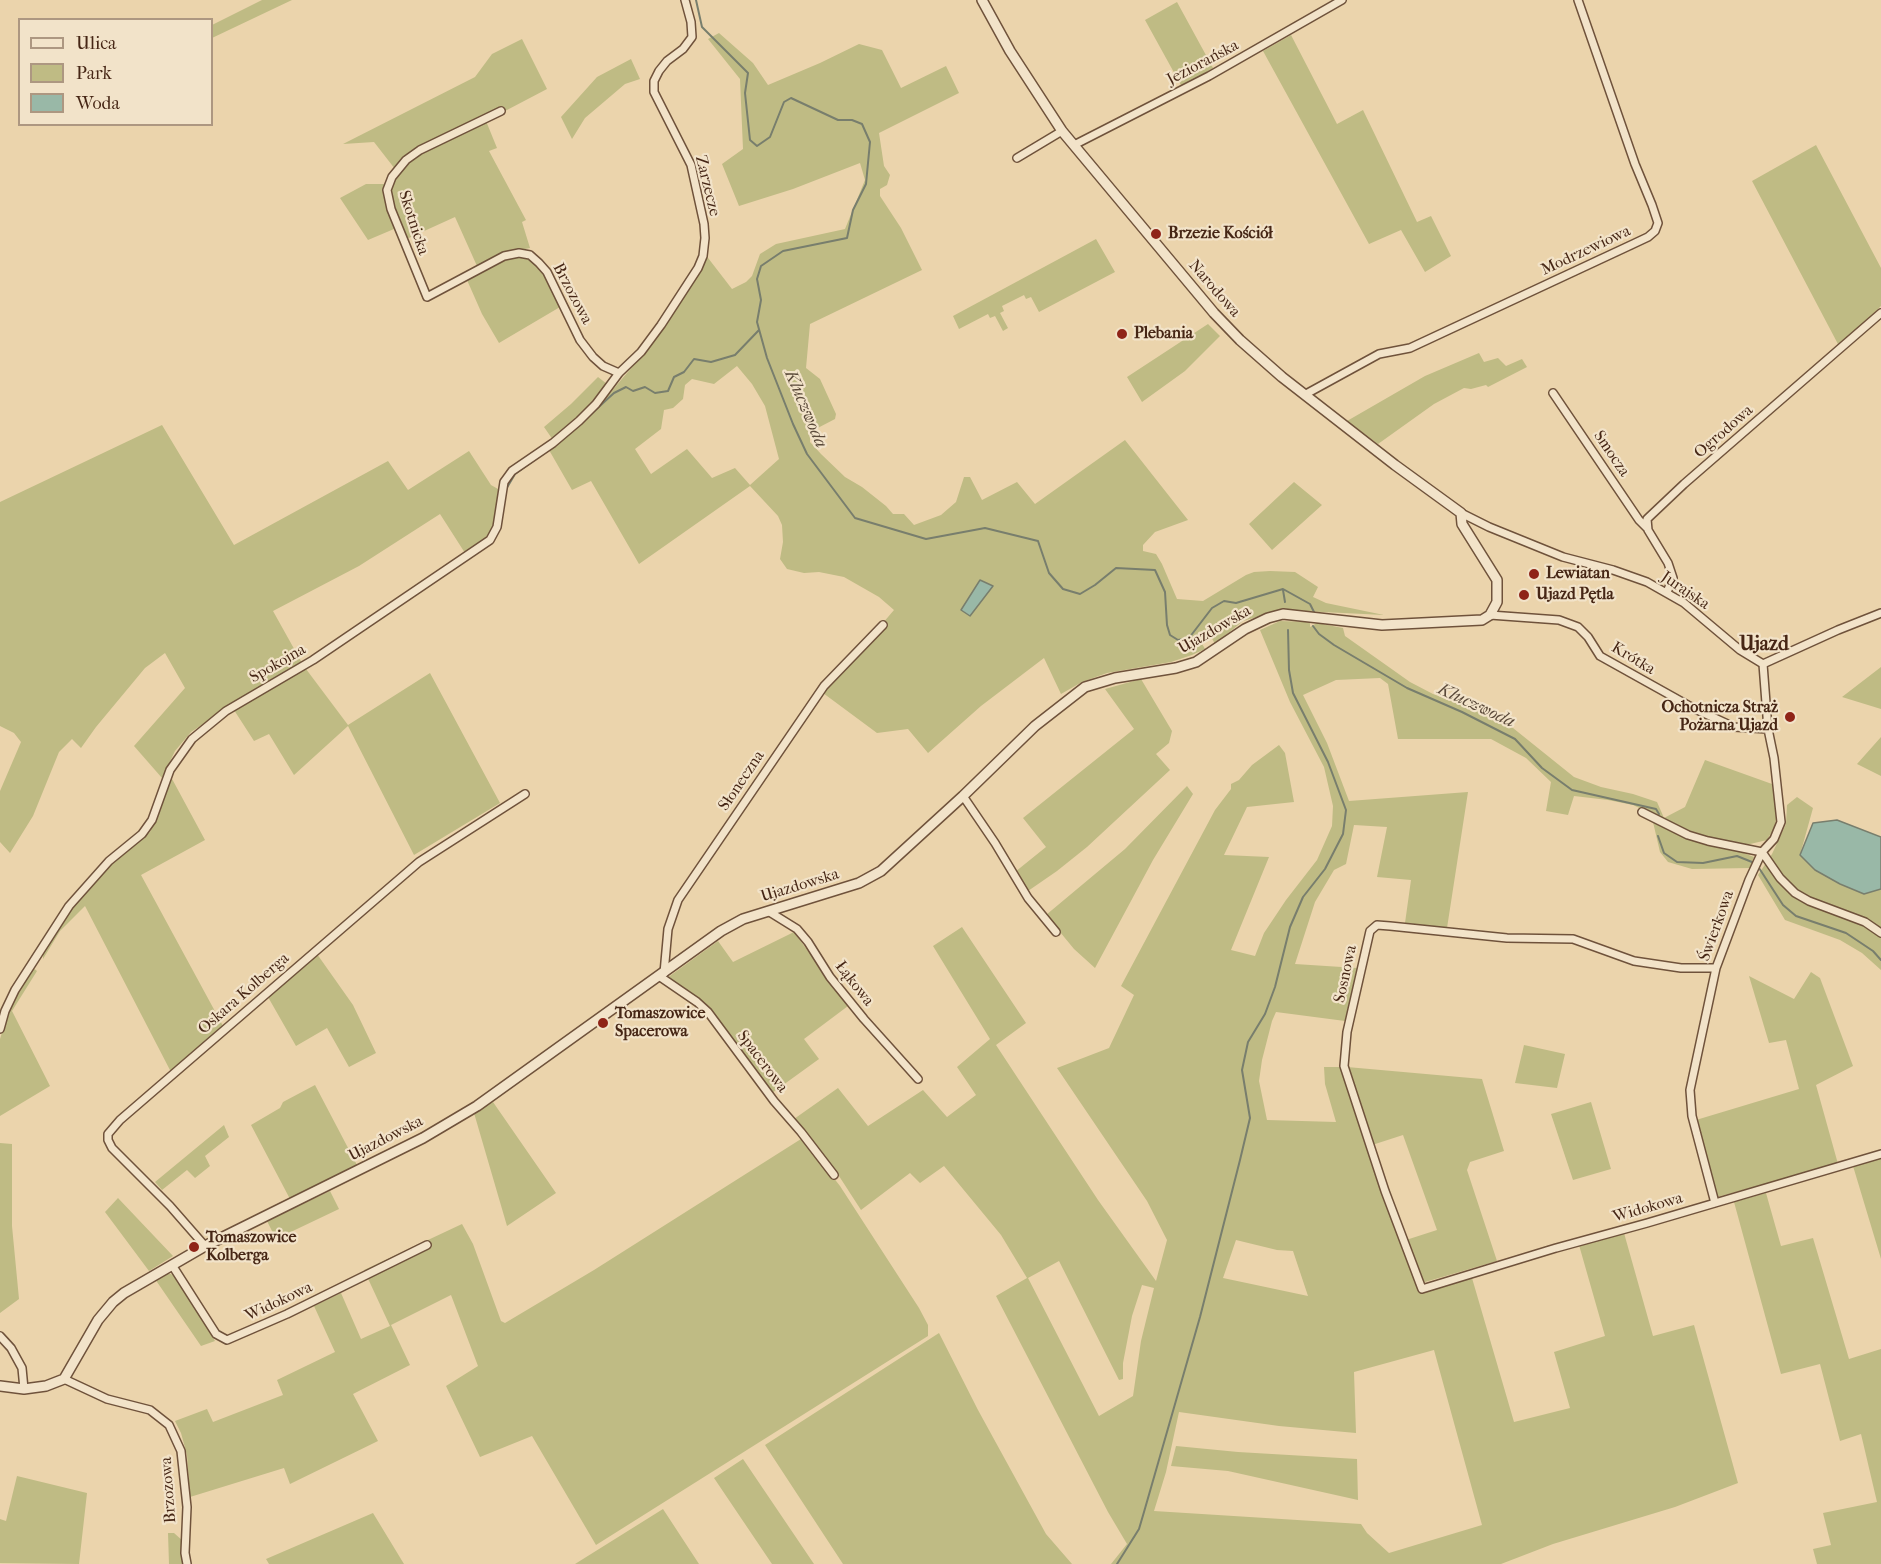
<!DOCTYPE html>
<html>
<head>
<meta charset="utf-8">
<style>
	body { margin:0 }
	#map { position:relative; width:1881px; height:1564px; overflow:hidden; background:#ebd4ac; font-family:"IM FELL French Canon",serif }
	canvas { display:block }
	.legend { position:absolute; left:18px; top:18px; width:195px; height:108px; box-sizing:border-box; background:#f2e3c9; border:2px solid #ad9781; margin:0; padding:8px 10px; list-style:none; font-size:18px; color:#462615 }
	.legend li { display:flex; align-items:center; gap:12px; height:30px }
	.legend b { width:30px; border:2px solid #ad9781 }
</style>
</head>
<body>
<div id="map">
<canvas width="1881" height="1564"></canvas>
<ul class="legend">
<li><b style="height:8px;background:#f2e3c9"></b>Ulica</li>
<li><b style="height:16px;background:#bfbb84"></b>Park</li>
<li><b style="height:16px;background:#99b8a7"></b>Woda</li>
</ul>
</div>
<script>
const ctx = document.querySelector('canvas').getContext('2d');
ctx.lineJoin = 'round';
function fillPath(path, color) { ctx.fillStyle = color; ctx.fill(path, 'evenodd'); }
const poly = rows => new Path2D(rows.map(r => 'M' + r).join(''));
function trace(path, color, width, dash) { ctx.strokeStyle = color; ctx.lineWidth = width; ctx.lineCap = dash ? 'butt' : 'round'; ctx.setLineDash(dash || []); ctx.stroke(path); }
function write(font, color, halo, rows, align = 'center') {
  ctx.font = font + ' "IM FELL French Canon",serif'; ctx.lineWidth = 4.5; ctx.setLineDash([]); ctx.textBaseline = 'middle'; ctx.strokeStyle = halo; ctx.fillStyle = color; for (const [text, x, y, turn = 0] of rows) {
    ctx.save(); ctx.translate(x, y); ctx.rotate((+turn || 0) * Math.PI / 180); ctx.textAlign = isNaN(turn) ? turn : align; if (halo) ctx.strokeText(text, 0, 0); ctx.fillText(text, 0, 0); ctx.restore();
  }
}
fillPath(poly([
	[262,0,292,0,212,38,212,25],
	[1177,2,1213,68,1182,87,1145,20],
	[719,33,753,63,768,85,820,63,859,44,882,50,901,88,946,66,959,93,879,133,884,166,890,175,887,185,880,189,880,196,901,228,922,270,810,324,806,368,820,379,836,414,835,419,810,432,810,442,821,454,845,477,862,487,886,506,893,514,904,514,914,525,941,515,956,502,964,477,970,477,982,500,1017,482,1035,504,1125,440,1188,520,1155,532,1143,545,1143,551,1156,554,1162,564,1177,599,1203,601,1246,575,1254,572,1270,571,1295,572,1318,587,1313,597,1326,603,1384,615,1282,610,1243,621,1215,644,1209,633,1200,640,1205,649,1192,655,1171,662,1107,673,1082,682,1061,694,1044,658,981,706,928,753,908,729,877,733,823,693,894,610,879,597,844,577,819,572,804,573,787,569,780,559,783,542,782,525,778,516,750,486,639,564,591,481,572,490,549,450,577,428,610,393,650,346,700,270,705,254,732,289,746,282,752,276,760,254,776,244,845,229,865,180,860,163,793,189,739,206,722,164,743,149,740,79,708,39],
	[737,366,752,384,765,406,779,459,750,485,735,468,712,478,687,449,651,474,635,449,661,429,664,410,673,408,683,399,685,385,692,379,714,384],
	[1291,35,1337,124,1363,110,1417,222,1431,216,1451,256,1425,272,1401,230,1369,244,1263,51],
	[522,39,547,89,486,121,497,148,489,151,526,220,522,222,530,248,506,253,477,266,455,217,400,242,394,229,368,240,340,198,366,184,384,184,395,169,374,142,343,144,475,77,492,54],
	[631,59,640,79,625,84,585,118,572,139,561,117,597,77],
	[1816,145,1881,268,1881,306,1839,346,1752,181],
	[1096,239,1115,272,1039,312,1031,297,1026,299,1024,295,1002,306,1004,311,1000,313,1008,328,1003,331,995,316,990,318,988,314,959,329,953,316],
	[520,255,528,257,545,272,560,307,499,343,482,314,467,280,512,257],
	[1208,324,1220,336,1185,371,1142,402,1127,377],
	[1479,353,1484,362,1498,358,1506,366,1522,359,1527,367,1488,387,1486,385,1471,389,1464,388,1434,404,1378,444,1347,421,1425,376],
	[598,377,607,384,601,393,580,417,553,440,544,427,571,404],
	[162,425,234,545,388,461,408,490,469,451,491,485,498,489,495,527,488,539,465,553,440,514,359,566,273,611,302,663,239,700,191,732,175,751,162,778,134,746,185,688,165,653,145,668,96,727,81,748,72,739,59,752,33,816,10,853,0,842,0,791,21,742,14,733,0,726,0,502],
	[1294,482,1322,505,1272,550,1249,524],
	[1280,621,1310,622,1310,627,1317,623,1343,628,1345,636,1410,682,1433,694,1483,713,1513,728,1574,777,1601,787,1633,794,1657,802,1664,818,1685,807,1705,760,1772,784,1777,816,1774,828,1767,840,1746,845,1705,839,1633,805,1608,800,1574,796,1568,815,1546,811,1551,782,1526,758,1491,739,1398,739,1388,684,1380,678,1336,680,1303,695,1327,743,1349,801,1468,792,1447,928,1405,923,1411,880,1377,877,1387,827,1354,825,1346,864,1334,870,1315,902,1295,964,1357,968,1345,1021,1276,1012,1272,1021,1262,1060,1259,1081,1267,1120,1336,1122,1325,1084,1324,1067,1347,1067,1482,1079,1504,1151,1470,1162,1467,1170,1497,1261,1425,1282,1421,1279,1406,1240,1437,1230,1403,1135,1369,1146,1420,1290,1472,1278,1514,1422,1570,1408,1554,1352,1605,1336,1579,1245,1624,1233,1653,1336,1694,1325,1738,1483,1675,1507,1553,1544,1501,1564,1111,1564,1127,1544,1108,1512,996,1296,1027,1278,1001,1235,944,1166,920,1183,910,1173,861,1210,839,1176,794,1119,838,1088,868,1126,923,1090,947,1117,976,1095,957,1067,990,1039,933,946,962,927,1026,1023,996,1045,1098,1200,1156,1281,1167,1240,1147,1201,1057,1068,1109,1048,1134,995,1121,986,1215,810,1231,789,1231,784,1239,780,1252,765,1279,745,1285,753,1294,802,1247,807,1224,855,1269,857,1231,950,1255,956,1264,933,1286,900,1317,860,1332,826,1333,806,1324,767,1290,702,1260,630],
	[1236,1240,1277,1250,1293,1251,1308,1296,1223,1278],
	[1059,1261,1119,1380,1123,1379,1123,1363,1132,1316,1142,1285,1154,1288,1141,1341,1133,1396,1099,1416,1028,1278],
	[1434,1350,1482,1525,1389,1553,1367,1533,1361,1524,1154,1511,1166,1472,1179,1412,1279,1426,1356,1433,1354,1372],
	[1881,667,1881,709,1842,697],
	[306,669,348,725,430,673,500,803,414,855,348,726,294,775,269,734,254,741,234,710],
	[1141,679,1172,731,1169,743,1156,754,1170,770,1087,847,1057,871,1028,891,1015,872,1046,847,1023,818,1134,729,1105,689],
	[1881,737,1881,776,1857,764],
	[171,777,205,840,141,875,223,1026,171,1072,85,906,60,931,43,959,43,951,79,899,107,866,150,832],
	[1187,786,1193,794,1153,860,1095,968,1074,949,1046,915,1125,849],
	[1797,797,1813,808,1800,855,1815,870,1840,884,1864,894,1881,889,1881,970,1862,953,1840,940,1785,920,1758,875,1772,854,1786,824,1787,805],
	[1653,822,1696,840,1733,849,1754,857,1750,868,1692,869,1668,862,1660,852],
	[794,932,848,1006,804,1039,819,1059,772,1093,709,1010,667,978,718,941,733,962],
	[317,954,353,1005,376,1053,349,1067,327,1028,296,1046,268,997],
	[32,967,37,971,12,1011,50,1086,0,1116,0,1039,12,1000],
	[1811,972,1820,978,1853,1066,1816,1085,1838,1164,1717,1197,1696,1120,1799,1089,1786,1040,1769,1043,1749,976,1794,999],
	[1524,1045,1565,1054,1557,1088,1515,1083],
	[315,1085,357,1165,290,1199,251,1125,280,1108,283,1102],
	[493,1102,556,1193,507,1226,474,1113],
	[1591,1102,1611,1169,1573,1180,1551,1114],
	[224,1125,229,1137,205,1156,210,1166,195,1178,187,1170,162,1190,155,1182],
	[801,1139,808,1145,840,1186,919,1308,928,1325,928,1336,596,1545,532,1436,480,1457,446,1386,478,1366,451,1295,391,1325,410,1365,353,1394,378,1441,290,1484,284,1468,190,1497,187,1455,181,1433,175,1421,207,1409,213,1422,283,1395,277,1380,335,1352,314,1306,341,1293,361,1339,390,1326,364,1270,462,1224,473,1244,501,1321,505,1323,594,1270],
	[0,1143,12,1144,12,1226,19,1299,0,1313],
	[1881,1158,1881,1259,1853,1166],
	[330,1191,339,1209,276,1239,267,1221],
	[1766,1193,1781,1246,1813,1238,1849,1359,1881,1349,1881,1564,1817,1564,1813,1549,1831,1545,1823,1513,1877,1502,1861,1434,1840,1441,1820,1364,1781,1374,1734,1202],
	[118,1198,173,1256,149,1271,105,1212],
	[164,1274,171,1274,176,1277,215,1341,201,1346,155,1279],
	[939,1333,978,1410,1046,1534,1072,1564,843,1564,765,1445],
	[1176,1446,1238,1452,1357,1459,1358,1500,1228,1471,1171,1466],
	[743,1459,814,1564,772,1564,714,1478],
	[17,1476,87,1493,79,1564,0,1563,0,1519,6,1521],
	[663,1509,699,1564,575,1564],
	[373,1513,404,1564,269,1564,266,1559],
	[168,1533,174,1533,183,1541,184,1564,169,1564]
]), '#bfbb84');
const water = poly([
	[980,580,993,586,970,616,961,610,980,580],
	[1837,820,1881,837,1881,889,1864,894,1840,884,1815,870,1800,855,1813,823,1837,820]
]);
fillPath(water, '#99b8a7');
trace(water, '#787e6d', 1.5);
trace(poly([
	[696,0,702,27,748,73,745,93,750,140,757,146,770,137,784,102,791,98,838,120,852,120,862,124,870,142,866,184,853,210,847,238,783,251,761,266,757,279,761,300,757,322,767,358,793,424,807,454,855,518,926,539,985,528,1038,541,1049,573,1063,589,1080,594,1095,585,1116,568,1155,570,1165,592,1167,625,1170,635,1178,640,1189,638,1212,608,1224,601,1236,603,1283,589,1310,604,1315,614],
	[591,414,614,393,626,387,633,391,645,387,655,393,668,391,674,377,684,372,694,359,711,362,735,355,759,330],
	[505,491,515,474,536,459],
	[1283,590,1285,602],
	[1313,626,1319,634,1334,645,1407,688,1462,712,1515,739,1542,768,1572,790,1656,809,1659,814],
	[1658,836,1664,853,1677,862,1703,863,1737,856,1752,862],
	[1759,868,1783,905,1796,916,1846,933,1873,951,1881,960],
	[1117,1564,1139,1529,1144,1512,1200,1317,1240,1160,1250,1118,1242,1070,1248,1042,1265,1014,1275,987,1290,927,1303,897,1325,869,1343,834,1346,810,1328,762,1293,693,1289,670,1288,630]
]), '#787e6d', 2);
const minor = poly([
	[501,111,420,150,406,160,392,177,387,190,391,209,427,297,504,256,519,253,530,255,539,263,547,272,580,340,593,357,603,366,619,373],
	[1074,145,1209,76,1342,0],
	[1017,158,1062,131],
	[1553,393,1639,520,1647,528],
	[1306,394,1379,354,1410,348,1631,245,1648,237,1655,231,1658,223,1652,205,1635,164,1578,0],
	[1461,513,1489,527,1563,557,1613,570,1647,582,1684,603,1740,650,1763,664],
	[1667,592,1673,578,1668,563,1648,530,1647,519,1684,484,1881,313],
	[1490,615,1559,620,1578,627,1588,637,1600,656,1695,709,1734,727,1768,729],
	[1763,664,1838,630,1881,613],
	[963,796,995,843,1028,898,1056,932],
	[1642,812,1688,835,1708,841,1762,852,1780,878,1795,893,1809,901,1865,922,1881,933],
	[768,911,797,929,808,942,830,977,864,1019,918,1079],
	[1716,968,1681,968,1634,961,1573,939,1507,938,1390,926,1377,925,1370,931,1347,1032,1344,1066,1385,1191,1422,1289,1556,1248,1647,1223,1881,1154],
	[664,973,668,929,678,900,824,686,883,625],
	[659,976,697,1002,708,1012,774,1101,801,1132,834,1175],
	[0,1029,5,1011,15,990,69,906,109,861,142,834,152,820,170,770,192,739,226,711,313,660,490,540,497,527,504,482,512,471,553,443,579,421,596,404,619,373,641,352,661,325,698,268,703,256,705,238,704,224,691,165,654,92,654,81,659,71,667,61,683,49,692,37,691,22,685,0],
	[1715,1203,1692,1116,1690,1090,1716,968,1749,880,1762,852,1774,839,1781,822,1774,758,1768,729,1763,664],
	[205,1246,170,1206,112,1148,108,1140,108,1134,120,1120,419,862,525,794],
	[172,1265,216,1334,227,1340,287,1314,427,1245],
	[0,1336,11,1348,22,1368,24,1389],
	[64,1379,107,1399,150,1410,169,1425,181,1451,187,1507,185,1553,187,1564]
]);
const tertiary = poly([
	[0,1386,24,1389,46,1386,64,1379,98,1320,113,1302,124,1293,205,1246,423,1138,477,1106,721,931,743,919,859,883,881,871,963,796,1035,726,1085,687,1115,678,1176,668,1196,662,1245,629,1268,618,1283,614,1382,625,1482,620,1490,615,1497,602,1497,580,1462,524,1461,513,1395,465,1282,377,1240,340,1214,313,1062,131,1010,51,982,0]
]);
trace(minor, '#6f523b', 10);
trace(tertiary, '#6f523b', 12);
trace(minor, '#f2e3c9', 7);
trace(tertiary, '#f2e3c9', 9);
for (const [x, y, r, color] of [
	[1156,234,6,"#8f2418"],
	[1122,334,6,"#8f2418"],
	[1534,574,6,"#8f2418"],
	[1524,595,6,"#8f2418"],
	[1790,717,6,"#8f2418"],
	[603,1023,6,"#8f2418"],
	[194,1247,6,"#8f2418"]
]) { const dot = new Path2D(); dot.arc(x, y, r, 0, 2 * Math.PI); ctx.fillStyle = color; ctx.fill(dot); trace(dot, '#f2e3c9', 2); }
write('16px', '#462615', '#f2e3c9', [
	["Jeziorańska",1203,63,-28],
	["Zarzecze",707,186,76],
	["Skotnicka",413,223,72],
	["Modrzewiowa",1586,251,-25],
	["Narodowa",1214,289,49],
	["Brzozowa",572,294,62],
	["Ogrodowa",1724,432,-41],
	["Smocza",1611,454,56],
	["Jurajska",1685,591,34],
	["Ujazdowska",1215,630,-30],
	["Krótka",1633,659,31],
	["Spokojna",278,664,-30],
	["Słoneczna",742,781,-56],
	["Ujazdowska",800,886,-17],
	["Świerkowa",1717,926,-70],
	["Sosnowa",1346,974,-78],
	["Łąkowa",854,984,52],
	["Oskara Kolberga",244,994,-41],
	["Spacerowa",762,1062,53],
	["Ujazdowska",386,1139,-27],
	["Widokowa",1648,1208,-16],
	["Widokowa",279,1302,-25],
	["Brzozowa",169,1490,-94]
]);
write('bold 16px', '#462615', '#f2e3c9', [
	["Brzezie Kościół",1168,234],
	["Plebania",1134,334],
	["Lewiatan",1546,574],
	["Ujazd Pętla",1536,595],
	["Ochotnicza Straż",1778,708,"right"],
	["Pożarna Ujazd",1778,726,"right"],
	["Tomaszowice",615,1014],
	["Spacerowa",615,1032],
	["Tomaszowice",206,1238],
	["Kolberga",206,1256]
], 'left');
write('italic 18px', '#5b4a3a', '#f2e3c9', [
	["Kluczwoda",805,409,67],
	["Kluczwoda",1476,706,25]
]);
write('bold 20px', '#462615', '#f2e3c9', [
	["Ujazd",1764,645]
]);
</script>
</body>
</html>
